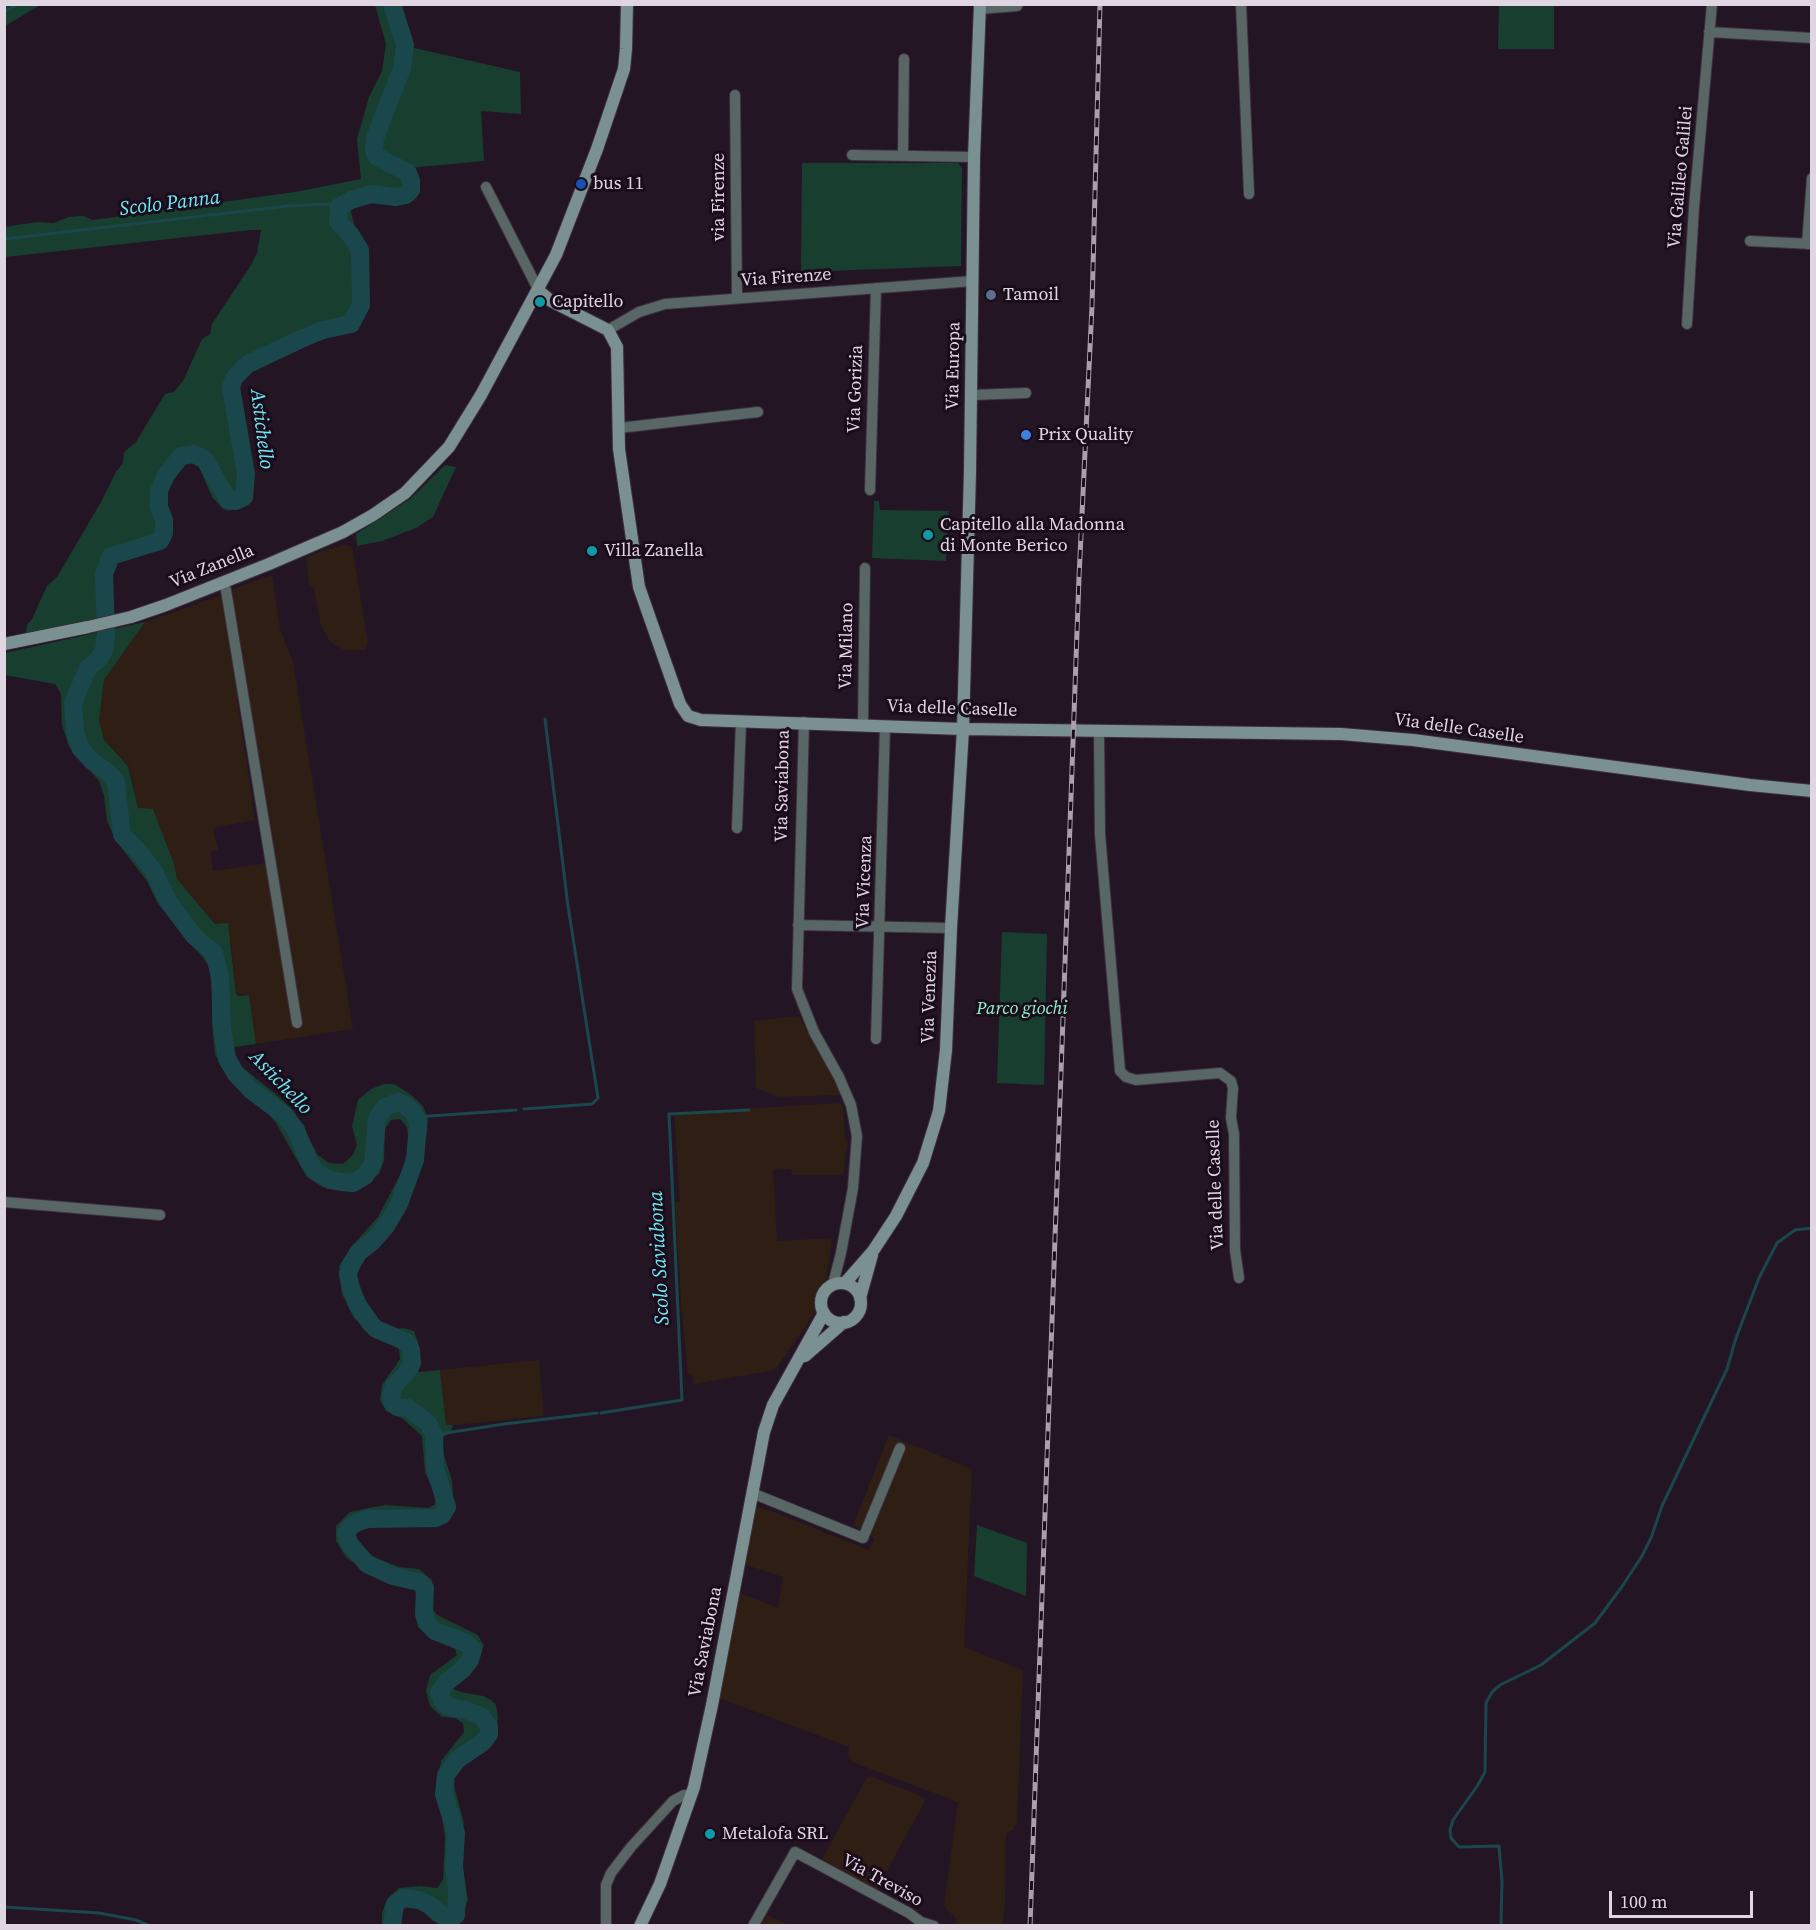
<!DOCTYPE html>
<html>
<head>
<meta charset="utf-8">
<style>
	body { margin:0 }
	#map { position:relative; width:1816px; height:1930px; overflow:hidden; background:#241525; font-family:"Source Serif 4",serif }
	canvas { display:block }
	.frame { position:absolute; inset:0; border:6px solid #e0d6e1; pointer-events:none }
	.scale { position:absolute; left:1609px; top:1891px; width:144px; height:27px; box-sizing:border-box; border:3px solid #e0d6e1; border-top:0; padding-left:8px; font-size:18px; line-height:21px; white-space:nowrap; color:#e0d6e1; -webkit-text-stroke:4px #1a0c1b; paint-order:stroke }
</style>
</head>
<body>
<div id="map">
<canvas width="1816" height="1930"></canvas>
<div class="frame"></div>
<div class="scale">100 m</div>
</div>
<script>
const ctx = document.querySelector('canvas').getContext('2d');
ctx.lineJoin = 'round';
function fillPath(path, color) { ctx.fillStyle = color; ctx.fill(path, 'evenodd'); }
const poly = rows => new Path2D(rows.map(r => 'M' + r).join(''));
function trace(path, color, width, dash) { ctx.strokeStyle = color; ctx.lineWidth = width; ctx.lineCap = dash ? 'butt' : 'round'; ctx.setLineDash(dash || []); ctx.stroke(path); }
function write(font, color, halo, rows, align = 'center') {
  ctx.font = font + ' "Source Serif 4",serif'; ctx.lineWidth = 6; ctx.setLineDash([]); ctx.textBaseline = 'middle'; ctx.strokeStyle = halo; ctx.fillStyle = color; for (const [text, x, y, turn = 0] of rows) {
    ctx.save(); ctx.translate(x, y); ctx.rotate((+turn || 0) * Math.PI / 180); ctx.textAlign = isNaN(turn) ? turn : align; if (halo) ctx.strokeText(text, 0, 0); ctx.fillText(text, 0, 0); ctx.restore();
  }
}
fillPath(poly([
	[344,545,352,547,368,643,365,650,344,650,330,642,321,626,314,588,309,584,306,558,315,553],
	[272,575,280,629,293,662,353,1029,256,1044,249,995,236,994,231,942,177,879,174,864,167,849,138,809,129,766,104,740,99,721,104,680,145,622,222,595,255,820,213,828,218,850,210,851,213,871,275,862,231,598,233,589],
	[799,1016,841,1092,840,1095,778,1097,756,1088,754,1021],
	[840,1103,843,1107,845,1139,848,1141,843,1175,792,1175,791,1169,773,1170,777,1241,832,1238,827,1275,828,1292,825,1299,775,1370,694,1384,693,1376,688,1373,681,1303,675,1202,680,1201,674,1113],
	[539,1360,544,1416,446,1426,440,1370],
	[889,1435,972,1469,964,1647,1023,1670,1017,1822,1013,1830,1008,1832,1006,1835,1005,1905,1002,1925,955,1925,956,1919,944,1906,958,1802,852,1762,848,1754,849,1747,719,1698,737,1592,778,1608,783,1577,743,1564,753,1510,759,1507,771,1511,869,1550,874,1539,866,1530,853,1526],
	[870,1776,914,1793,926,1799,876,1891,822,1859,866,1779],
	[768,1915,788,1925,760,1925]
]), '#2e1e14');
fillPath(poly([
	[5,4,40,4,40,5,5,26],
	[375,5,394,5,401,28,410,47,520,72,521,114,481,111,484,161,409,168,415,197,359,205,350,208,354,224,366,249,369,267,367,299,358,321,351,329,321,335,265,358,241,376,237,381,238,392,244,419,251,484,248,496,241,506,229,511,223,509,212,497,197,462,186,458,172,477,164,500,168,540,162,547,153,552,140,552,120,559,112,570,113,615,26,633,27,625,32,619,47,586,57,577,101,502,116,472,123,463,124,452,136,442,165,394,174,392,183,381,202,339,210,334,212,324,251,265,257,253,261,230,251,230,5,257,4,227,37,222,54,223,69,217,83,216,93,220,295,192,361,179,357,139,369,97,382,71,386,44],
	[1499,5,1554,5,1554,49,1498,49],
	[802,163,958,163,962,168,961,266,801,272],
	[445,465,456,467,433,517,416,528,382,541,357,546,356,534,410,499],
	[874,501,879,501,880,510,949,511,946,561,872,558],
	[145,622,104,680,99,721,104,740,128,766,138,808,153,809,174,864,177,879,215,924,228,923,236,994,239,996,249,995,256,1044,234,1047,235,1054,242,1067,278,1096,294,1111,318,1155,329,1163,343,1164,353,1155,357,1145,352,1126,358,1100,371,1089,384,1084,394,1084,410,1094,423,1106,428,1119,427,1133,421,1159,389,1232,361,1254,356,1262,354,1271,356,1280,370,1309,380,1321,394,1329,403,1328,414,1331,418,1342,415,1364,419,1372,440,1370,446,1425,453,1425,451,1432,439,1440,452,1480,453,1494,449,1518,361,1522,354,1526,350,1536,354,1544,364,1553,399,1567,419,1569,432,1580,432,1608,437,1615,478,1635,484,1646,474,1665,455,1683,453,1689,461,1692,483,1696,491,1700,496,1705,498,1718,496,1730,487,1746,466,1762,454,1776,454,1786,464,1823,460,1839,460,1852,468,1900,462,1916,445,1925,433,1921,416,1905,401,1905,398,1925,382,1925,382,1913,387,1899,399,1888,420,1886,437,1888,443,1880,445,1838,437,1782,441,1761,464,1732,463,1723,455,1718,442,1717,430,1706,426,1691,430,1675,457,1655,455,1649,431,1638,418,1627,415,1613,418,1600,415,1590,388,1582,367,1573,346,1557,336,1541,336,1526,350,1512,384,1505,429,1508,435,1504,435,1493,425,1473,422,1436,403,1419,386,1411,380,1400,382,1385,400,1359,399,1349,388,1342,370,1333,354,1318,342,1294,339,1266,351,1247,378,1217,403,1169,409,1145,407,1127,400,1119,391,1120,385,1129,384,1161,379,1174,363,1187,346,1191,322,1187,306,1176,276,1123,266,1111,243,1094,215,1055,212,1024,212,987,209,967,202,956,185,938,157,902,147,881,116,841,107,821,104,795,99,781,69,747,62,725,61,694,55,684,5,675,5,653],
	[1002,932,1047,934,1044,1085,997,1083],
	[977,1525,1027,1543,1026,1596,974,1576]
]), '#183e2f');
trace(poly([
	[4,12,19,4],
	[4,239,288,206,331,204,339,207],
	[524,1109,592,1104,598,1098,568,906,545,719],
	[416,1117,516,1110],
	[601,1413,682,1400,669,1114,749,1110],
	[434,1439,446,1433,504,1424,597,1413],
	[4,1907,99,1913,136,1920,150,1926],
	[1501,1926,1502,1881,1499,1846,1459,1847,1451,1838,1450,1830,1453,1820,1478,1785,1485,1772,1486,1703,1492,1692,1500,1685,1541,1665,1595,1623,1621,1588,1642,1556,1651,1538,1662,1506,1727,1369,1736,1338,1759,1278,1777,1243,1795,1230,1812,1228]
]), '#1a474b', 3);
trace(poly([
	[392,4,405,45,402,68,375,138,374,151,376,156,408,173,411,181,411,190,406,195,396,197,371,194,351,200,339,207,338,222,350,234,360,250,361,305,351,324,323,330,301,339,248,364,234,378,231,387,246,474,244,497,236,501,228,500,205,460,194,454,181,456,166,475,159,491,159,507,164,520,164,533,160,541,111,556,104,574,106,634,104,650,99,659,88,668,73,703,75,732,81,749,92,761,109,773,116,782,122,835,139,852,153,870,168,901,194,936,214,953,220,976,222,1027,227,1059,236,1074,251,1090,284,1115,296,1130,307,1158,315,1171,330,1180,341,1182,353,1183,365,1176,373,1163,377,1118,385,1107,398,1102,405,1105,414,1113,418,1123,415,1160,399,1204,386,1226,372,1242,359,1252,351,1265,348,1274,350,1285,357,1304,371,1324,376,1329,402,1340,408,1343,411,1350,412,1363,406,1373,394,1386,391,1395,392,1402,397,1407,408,1408,428,1423,434,1435,435,1468,447,1507,442,1515,436,1518,368,1519,358,1522,351,1526,346,1533,349,1543,367,1564,393,1576,419,1582,425,1588,424,1614,428,1624,435,1631,466,1643,473,1650,470,1660,463,1669,446,1683,439,1693,443,1702,449,1707,466,1710,481,1716,489,1726,489,1734,483,1742,457,1760,446,1775,444,1794,456,1833,454,1867,457,1891,456,1915,450,1919,445,1918,430,1905,419,1900,404,1898,395,1904,392,1926]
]), '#1a474b', 18);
const street = poly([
	[1241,4,1249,194],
	[980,9,1017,6,1018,4],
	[1709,32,1812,38],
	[735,95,737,298],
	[852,155,974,157],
	[903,156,904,59],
	[486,187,539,291],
	[1750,241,1812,244],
	[1807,244,1812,178],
	[1687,324,1694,207,1712,4],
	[608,330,639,312,665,304,973,281],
	[972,395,1026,393],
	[619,428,758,412],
	[870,490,876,288],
	[223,583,226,590,297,1023],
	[804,722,797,989,814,1032,839,1077,851,1105,857,1136,853,1188,841,1253,833,1284],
	[863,725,865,568],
	[1099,731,1100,834,1120,1071,1126,1077,1136,1080,1220,1073,1231,1081,1233,1088,1231,1118,1234,1134,1235,1250,1239,1278],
	[737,828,741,721],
	[798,925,951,928],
	[876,1039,885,726],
	[4,1202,160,1215],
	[752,1493,863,1538,900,1448],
	[606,1926,606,1885,611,1873,631,1847,673,1801,684,1795,691,1796],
	[753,1926,795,1852,909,1913,921,1922,934,1926]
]);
const secondary = poly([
	[539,291,551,301,608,330,617,347,619,449,639,587,680,704,688,716,701,720,963,729,1341,734,1413,740,1750,785,1812,791],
	[4,644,88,627,131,617,166,605,269,564,343,532,373,515,405,493,449,447,481,395,556,255,597,149,624,69,626,49,627,4],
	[845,1283,873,1251,896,1216,923,1163,939,1111,946,1050,951,928,963,729,970,471,974,157,980,4],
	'821 1303a20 20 0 1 1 40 0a20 20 0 1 1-40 0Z',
	[860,1298,872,1255],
	[805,1356,844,1322],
	[640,1926,660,1884,694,1787,712,1705,764,1432,773,1405,824,1313]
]);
trace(street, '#3e303f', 12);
trace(secondary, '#3e303f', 14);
trace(street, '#586666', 10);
trace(secondary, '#7b9191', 12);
const rail = poly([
	[1030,1926,1079,577,1092,306,1100,4]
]);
trace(rail, '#aa9fab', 5);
trace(rail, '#1a0c1b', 3, [9]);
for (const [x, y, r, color] of [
	[581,184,6,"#1a4fb4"],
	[991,295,6,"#5c6f8a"],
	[540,302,6,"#0f9aa8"],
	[1026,435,6,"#3f7fe0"],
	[928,535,6,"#0f9aa8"],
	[592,551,6,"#0f9aa8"],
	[710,1834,6,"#0f9aa8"]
]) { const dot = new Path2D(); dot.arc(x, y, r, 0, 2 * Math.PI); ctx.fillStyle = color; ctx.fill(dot); trace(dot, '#1a0c1b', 2); }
write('18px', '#e0d6e1', '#1a0c1b', [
	["Via Galileo Galilei",1681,177,-85],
	["via Firenze",719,197,-90],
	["Via Firenze",786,278,-4],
	["Via Europa",954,366,-89],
	["Via Gorizia",856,389,-88],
	["Via Zanella",212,567,-22],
	["Via Milano",847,646,-89],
	["Via delle Caselle",952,709,2],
	["Via delle Caselle",1459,729,8],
	["Via Saviabona",783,786,-89],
	["Via Vicenza",865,882,-88],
	["Via Venezia",930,997,-88],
	["Via delle Caselle",1216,1185,-92],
	["Via Saviabona",706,1642,-79],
	["Via Treviso",882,1881,29]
]);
write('18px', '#e0d6e1', '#1a0c1b', [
	["bus 11",593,184],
	["Tamoil",1003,295],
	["Capitello",552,302],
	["Prix Quality",1038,435],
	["Capitello alla Madonna",940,525],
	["di Monte Berico",940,546],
	["Villa Zanella",604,551],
	["Metalofa SRL",722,1834]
], 'left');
write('italic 18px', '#91f4c9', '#1a0c1b', [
	["Parco giochi",1022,1009]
]);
write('italic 20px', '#6eeaf4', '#1a0c1b', [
	["Scolo Panna",170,204,-7],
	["Astichello",261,429,83],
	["Astichello",280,1083,46],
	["Scolo Saviabona",660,1258,-93]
]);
</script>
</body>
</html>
